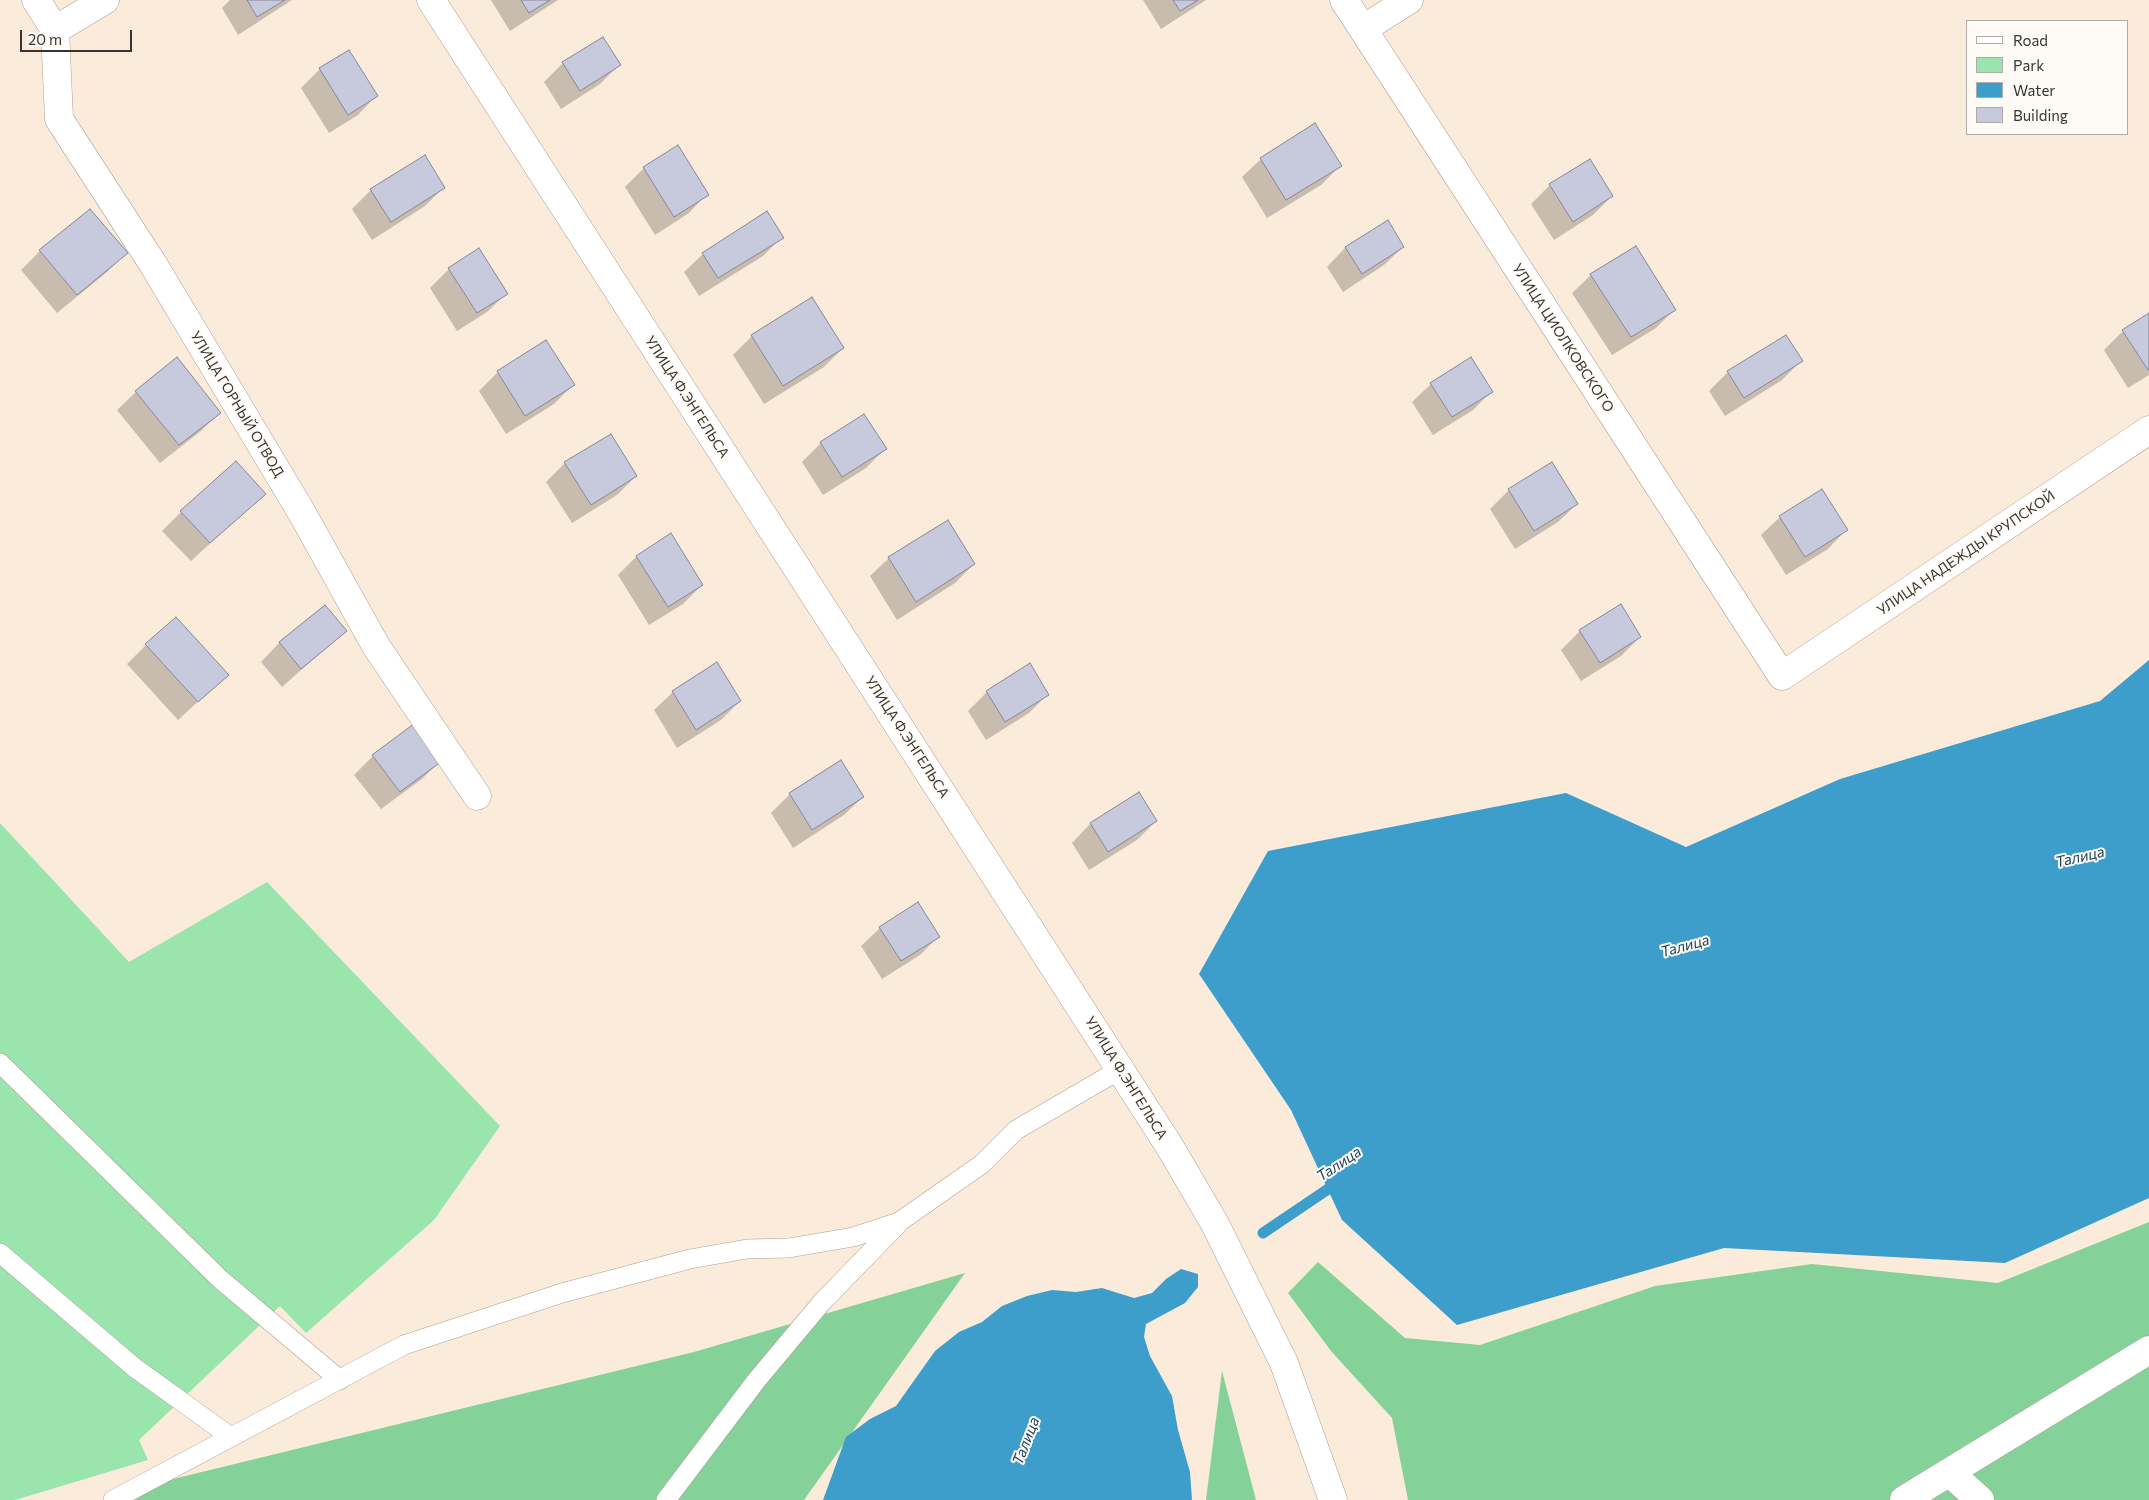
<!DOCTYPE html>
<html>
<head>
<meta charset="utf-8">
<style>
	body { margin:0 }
	#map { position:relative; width:2149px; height:1500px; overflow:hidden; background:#fbebdb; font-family:Commissioner,sans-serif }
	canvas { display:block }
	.legend { position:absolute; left:1966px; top:20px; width:162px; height:115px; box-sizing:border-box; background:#fefbf7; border:1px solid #b0aba7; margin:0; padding:6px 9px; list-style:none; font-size:15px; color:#3a342e }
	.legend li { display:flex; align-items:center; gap:10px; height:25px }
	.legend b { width:25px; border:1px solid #b0aba7 }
	.scale { position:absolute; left:20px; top:30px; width:112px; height:22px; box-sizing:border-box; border:2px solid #3a342e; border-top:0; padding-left:6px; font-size:15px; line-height:18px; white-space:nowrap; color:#3a342e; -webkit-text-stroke:4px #fefbf7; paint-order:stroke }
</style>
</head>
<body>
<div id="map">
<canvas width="2149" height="1500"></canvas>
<ul class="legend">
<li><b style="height:6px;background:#fff"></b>Road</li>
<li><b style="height:14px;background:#9ae4ae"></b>Park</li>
<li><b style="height:14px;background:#3d9ecc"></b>Water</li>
<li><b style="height:14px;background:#c7c9dd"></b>Building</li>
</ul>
<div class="scale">20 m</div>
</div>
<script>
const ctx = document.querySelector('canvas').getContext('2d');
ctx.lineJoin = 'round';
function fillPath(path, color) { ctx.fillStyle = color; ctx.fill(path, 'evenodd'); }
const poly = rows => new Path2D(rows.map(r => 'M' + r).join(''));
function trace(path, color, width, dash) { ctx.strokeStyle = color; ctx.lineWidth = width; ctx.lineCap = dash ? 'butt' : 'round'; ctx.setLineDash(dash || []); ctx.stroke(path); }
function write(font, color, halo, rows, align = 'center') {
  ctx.font = font + ' Commissioner,sans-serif'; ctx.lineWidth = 4; ctx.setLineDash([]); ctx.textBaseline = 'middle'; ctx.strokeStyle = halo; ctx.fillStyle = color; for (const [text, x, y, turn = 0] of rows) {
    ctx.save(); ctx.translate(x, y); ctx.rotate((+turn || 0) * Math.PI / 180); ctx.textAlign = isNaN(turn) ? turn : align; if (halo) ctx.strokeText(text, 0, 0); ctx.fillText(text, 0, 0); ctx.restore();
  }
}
fillPath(poly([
	[0,823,129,962,267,882,500,1126,434,1220,306,1333,280,1306,139,1440,148,1460,15,1500,0,1500]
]), '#9ae4ae');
fillPath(poly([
	[2149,1222,2149,1500,1408,1500,1392,1418,1331,1351,1288,1293,1318,1262,1405,1338,1480,1345,1655,1286,1812,1264,1998,1283],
	[965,1273,804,1500,107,1500,173,1479,694,1352],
	[1222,1371,1256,1500,1206,1500]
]), '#84d299');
fillPath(poly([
	[2149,660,2149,1198,2005,1263,1724,1248,1457,1325,1342,1220,1291,1110,1199,974,1268,851,1566,793,1686,847,1840,779,2100,701],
	[1181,1269,1198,1274,1198,1287,1185,1303,1146,1324,1144,1337,1150,1356,1172,1396,1178,1430,1190,1472,1192,1500,823,1500,846,1437,870,1419,896,1406,935,1351,959,1332,982,1322,1002,1306,1027,1296,1052,1290,1076,1292,1102,1288,1134,1298,1152,1293,1166,1279]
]), '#3d9ecc');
fillPath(poly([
	[230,0,292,0,238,35,222,8],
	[491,0,558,0,510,31],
	[1143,0,1206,0,1161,29],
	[563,63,619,65,600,84,561,109,544,82],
	[320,69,376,96,358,115,329,133,301,88],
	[678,147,707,194,689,213,655,235,625,187,644,168],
	[1261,159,1340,166,1321,185,1267,218,1242,177],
	[1550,185,1612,196,1593,215,1554,240,1531,204],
	[444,187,425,206,372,240,352,209,371,190],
	[1387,222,1403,247,1384,265,1343,292,1327,267,1345,248],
	[782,237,763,256,699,296,684,272,703,254],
	[40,251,126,253,107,272,57,313,21,270],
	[449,269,506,294,487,312,457,331,430,288],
	[1591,275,1675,309,1656,328,1612,355,1572,293],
	[2149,315,2149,375,2128,388,2104,350,2123,331],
	[752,336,843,348,824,367,764,404,733,355],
	[1801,361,1782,380,1725,416,1709,391,1728,372],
	[498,372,573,385,554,404,506,434,479,391],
	[1431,384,1492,391,1473,410,1433,435,1412,402],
	[136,392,220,412,201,431,160,463,117,410],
	[821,443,885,449,866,468,823,495,802,462],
	[565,463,636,476,617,495,572,523,546,482],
	[1509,490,1577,504,1558,522,1515,549,1490,509],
	[264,494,191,561,162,531,181,512],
	[1780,517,1846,530,1828,549,1786,575,1761,535],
	[636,557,702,585,683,604,649,625,618,575],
	[889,558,974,564,955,583,897,620,870,576],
	[324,606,345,631,282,687,261,662,279,643],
	[1580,631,1640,637,1621,656,1581,681,1561,650],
	[146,645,227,675,178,720,127,664],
	[1029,665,1048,694,1029,713,986,740,968,711,987,692],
	[673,692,740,701,721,720,677,748,654,710],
	[373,756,441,760,422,779,381,809,354,775],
	[790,794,863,797,844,815,793,848,771,813],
	[1156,821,1137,840,1089,870,1072,843,1090,824],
	[880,928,939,936,920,955,882,979,861,946]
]), '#0003');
trace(poly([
	[1263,1233,1340,1181]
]), '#3d9ecc', 11);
const building = poly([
	[247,0,285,0,257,17,247,0],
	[521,0,550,0,529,13,521,0],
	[1173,0,1198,0,1180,11,1173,0],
	[603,37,621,65,580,91,562,62,603,37],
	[349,50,378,96,348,115,319,68,349,50],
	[1315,123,1342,166,1286,200,1260,158,1315,123],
	[678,145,709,195,674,217,643,167,678,145],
	[425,155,445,188,391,222,370,189,425,155],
	[1590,159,1613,196,1573,222,1549,184,1590,159],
	[90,209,128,253,77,295,39,250,90,209],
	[767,211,784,238,718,278,702,253,767,211],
	[1388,220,1404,247,1362,274,1345,247,1388,220],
	[1636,246,1676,310,1631,337,1590,274,1636,246],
	[479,248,508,294,477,313,448,268,479,248],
	[812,297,844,348,783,386,751,335,812,297],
	[2149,313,2149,369,2148,370,2122,330,2149,313],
	[1786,335,1803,361,1744,398,1727,371,1786,335],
	[546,340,575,385,525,416,497,371,546,340],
	[177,357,221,413,179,445,135,391,177,357],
	[1471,357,1493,392,1452,417,1430,383,1471,357],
	[864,414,887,449,842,477,820,442,864,414],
	[611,434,637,476,591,505,564,462,611,434],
	[236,461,266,494,210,543,180,511,236,461],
	[1552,462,1578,504,1534,531,1508,489,1552,462],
	[1822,489,1848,530,1805,557,1779,516,1822,489],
	[948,520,975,564,916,602,888,557,948,520],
	[671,533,703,585,668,607,636,556,671,533],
	[1621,604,1641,637,1600,663,1579,630,1621,604],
	[325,605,347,631,301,669,279,642,325,605],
	[176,617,229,675,198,702,145,644,176,617],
	[717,662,741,701,696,730,672,691,717,662],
	[1030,663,1049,695,1005,722,986,691,1030,663],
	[415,723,442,761,400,792,372,755,415,723],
	[841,760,864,797,812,830,789,793,841,760],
	[1139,792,1157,821,1108,852,1090,823,1139,792],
	[918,902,940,937,901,961,879,927,918,902]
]);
fillPath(building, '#c7c9dd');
trace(building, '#858699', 1);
const lane = poly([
	[0,1063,220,1279,340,1380],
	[0,1253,135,1368,231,1437],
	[113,1500,404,1345,562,1293,690,1259,747,1249,789,1248,853,1237,899,1222,982,1164,1016,1130,1121,1069],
	[666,1500,756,1381,822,1302,897,1225]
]);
const street = poly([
	[36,0,55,30,59,119,153,264,302,513,376,646,477,796],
	[1344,0,1782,676,2149,430],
	[1363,29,1409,0],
	[55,30,105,0],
	[1950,1473,1980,1500]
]);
const secondary = poly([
	[431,0,1170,1147,1215,1224,1284,1363,1333,1500],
	[1904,1500,2149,1350]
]);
trace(lane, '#ae9f90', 20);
trace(street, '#ae9f90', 29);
trace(secondary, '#ae9f90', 29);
trace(lane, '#fff', 19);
trace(street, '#fff', 28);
trace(secondary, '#fff', 28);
write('14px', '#3a342e', '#fefbf7', [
	["УЛИЦА ЦИОЛКОВСКОГО",1563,338,57],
	["УЛИЦА Ф.ЭНГЕЛЬСА",687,397,57],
	["УЛИЦА ГОРНЫЙ ОТВОД",237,404,59],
	["УЛИЦА НАДЕЖДЫ КРУПСКОЙ",1966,553,-34],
	["УЛИЦА Ф.ЭНГЕЛЬСА",907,737,57],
	["УЛИЦА Ф.ЭНГЕЛЬСА",1126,1078,58]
]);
write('italic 15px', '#1b4458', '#fefbf7', [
	["Талица",2080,857,-13],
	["Талица",1685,946,-15],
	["Талица",1339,1164,-34],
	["Талица",1026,1441,-69]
]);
</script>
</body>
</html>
